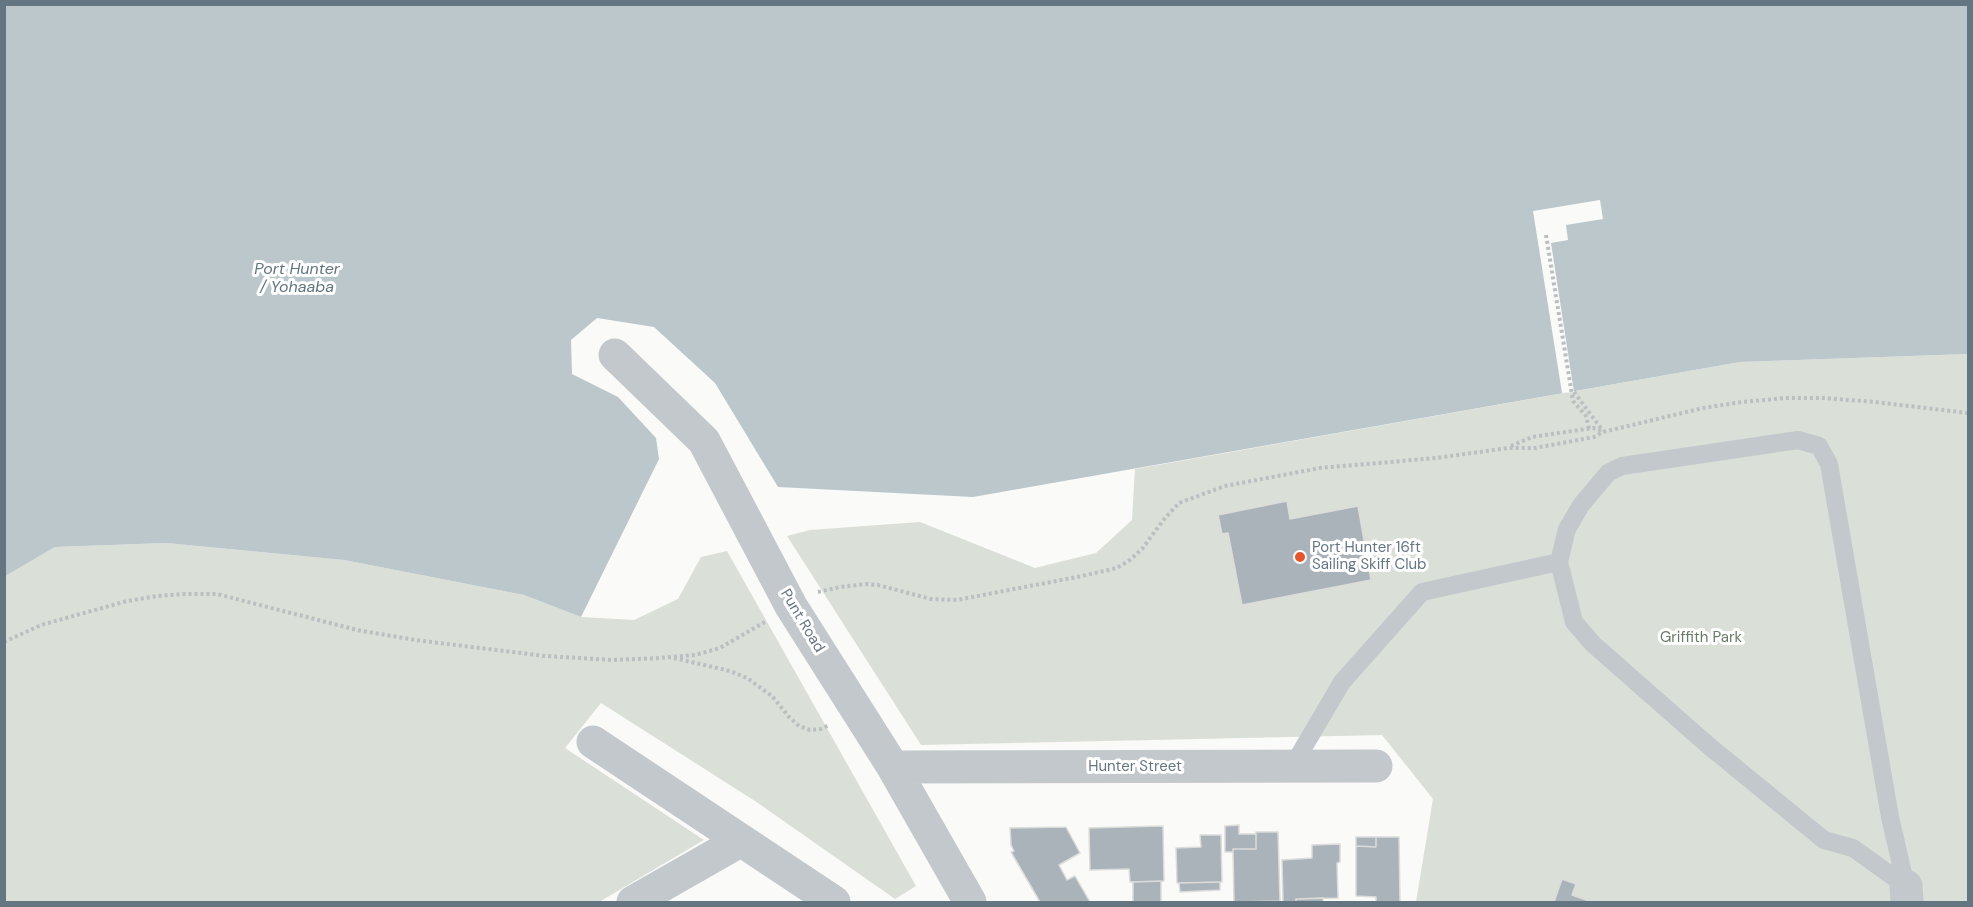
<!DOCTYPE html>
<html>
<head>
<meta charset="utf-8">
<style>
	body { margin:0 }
	#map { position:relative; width:1973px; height:907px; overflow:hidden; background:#fafaf8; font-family:"DM Sans",sans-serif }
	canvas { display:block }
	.frame { position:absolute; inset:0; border:6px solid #657683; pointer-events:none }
</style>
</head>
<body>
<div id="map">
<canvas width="1973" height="907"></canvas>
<div class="frame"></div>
</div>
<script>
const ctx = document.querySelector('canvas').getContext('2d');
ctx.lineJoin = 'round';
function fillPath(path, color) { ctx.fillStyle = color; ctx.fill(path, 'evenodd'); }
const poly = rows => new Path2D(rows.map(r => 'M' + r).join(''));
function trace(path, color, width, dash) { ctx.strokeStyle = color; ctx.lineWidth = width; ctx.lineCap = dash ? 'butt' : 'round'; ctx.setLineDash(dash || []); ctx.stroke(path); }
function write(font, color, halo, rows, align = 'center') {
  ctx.font = font + ' "DM Sans",sans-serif'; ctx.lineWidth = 6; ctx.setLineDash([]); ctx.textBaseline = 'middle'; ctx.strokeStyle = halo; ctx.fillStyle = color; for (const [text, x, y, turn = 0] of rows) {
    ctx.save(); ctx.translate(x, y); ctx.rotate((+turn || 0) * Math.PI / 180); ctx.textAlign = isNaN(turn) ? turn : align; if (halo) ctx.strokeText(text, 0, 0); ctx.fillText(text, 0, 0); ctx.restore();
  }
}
fillPath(poly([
	[1968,354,1968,902,1416,902,1433,799,1382,735,921,745,787,536,810,530,920,522,1035,568,1096,553,1132,520,1135,469,1740,362],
	[166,543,344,560,524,595,581,617,634,620,678,599,701,557,727,551,916,886,895,899,755,801,601,703,565,748,704,840,599,902,5,902,4,576,55,547]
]), '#dadfd7');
fillPath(poly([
	[5,5,1968,5,1968,354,1740,362,973,497,778,487,715,383,654,327,597,318,571,340,572,374,618,397,656,438,659,459,581,617,524,595,344,560,166,543,55,547,5,576]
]), '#bbc7cb');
fillPath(poly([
	[1600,200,1603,219,1566,225,1568,240,1551,243,1574,392,1562,393,1533,211]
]), '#fafaf8');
const building = poly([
	[1287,501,1290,519,1358,506,1371,580,1242,605,1228,533,1222,534,1218,515,1287,501],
	[1239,825,1239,834,1256,834,1256,849,1233,849,1233,852,1225,852,1225,826,1239,825],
	[1163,826,1164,881,1130,882,1129,869,1090,870,1089,828,1163,826],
	[1066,827,1080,853,1059,865,1067,880,1075,876,1090,902,1040,902,1011,852,1014,851,1011,845,1010,828,1066,827],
	[1256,832,1278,832,1280,901,1234,902,1233,849,1256,849,1256,832],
	[1200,835,1221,835,1222,882,1177,883,1176,848,1201,847,1200,835],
	[1356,837,1376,837,1376,847,1356,846,1356,837],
	[1376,837,1399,837,1400,902,1376,902,1376,897,1356,896,1356,846,1376,847,1376,837],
	[1340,844,1340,862,1337,863,1338,898,1296,899,1296,902,1283,902,1282,860,1312,858,1312,845,1340,844],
	[1562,879,1576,884,1572,895,1592,902,1554,902,1562,879],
	[1161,881,1161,902,1133,902,1133,882,1161,881],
	[1220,882,1220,890,1180,892,1179,883,1220,882],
	[1323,898,1323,902,1296,902,1296,899,1323,898]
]);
fillPath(building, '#aab3b9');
trace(building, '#dcdcda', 1.5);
trace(poly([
	[1546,235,1573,401,1586,416,1589,429],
	[1574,392,1603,431],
	[1511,446,1532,437,1593,428,1603,431],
	[818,592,840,587,867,584,878,585,931,599,957,600,1082,576,1117,568,1130,560,1142,549,1165,518,1179,503,1225,486,1320,468,1436,458,1508,448,1535,448,1594,437,1603,432,1703,408,1742,402,1786,398,1825,398,1875,402,1968,413],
	[4,642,41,625,127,601,157,596,184,594,217,594,357,630,415,640,545,656,613,660,659,658,695,655,720,648,765,622],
	[674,658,730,671,747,678,772,696,789,717,799,726,810,730,821,729,829,725]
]), '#bbbfc2', 4, [3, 3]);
trace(poly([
	[1798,440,1819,446,1829,464,1890,817,1906,886,1853,848,1824,840,1709,746,1593,644,1574,622,1559,562,1567,529,1581,505,1608,473,1622,466,1798,440],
	[1292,767,1342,682,1422,592,1559,562]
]), '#c3c8cc', 18);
trace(poly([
	[615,355,704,441,791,606,893,767,970,902],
	[593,742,834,902],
	[893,767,1376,766],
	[1906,886,1907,902],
	[633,902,740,841]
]), '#c3c8cc', 33);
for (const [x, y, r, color] of [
	[1300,557,6,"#e4572e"]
]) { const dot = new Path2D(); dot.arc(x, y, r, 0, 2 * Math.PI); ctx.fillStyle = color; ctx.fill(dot); trace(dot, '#fff', 2); }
write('15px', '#657683', '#fff', [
	["Port Hunter 16ft",1312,548],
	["Sailing Skiff Club",1312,565]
], 'left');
write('15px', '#657683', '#fff', [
	["Punt Road",802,621,59],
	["Hunter Street",1135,767]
]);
write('15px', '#687a64', '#fff', [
	["Griffith Park",1701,638]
]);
write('italic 16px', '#60757c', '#fff', [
	["Port Hunter",297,270],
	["/ Yohaaba",297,288]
]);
</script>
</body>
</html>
